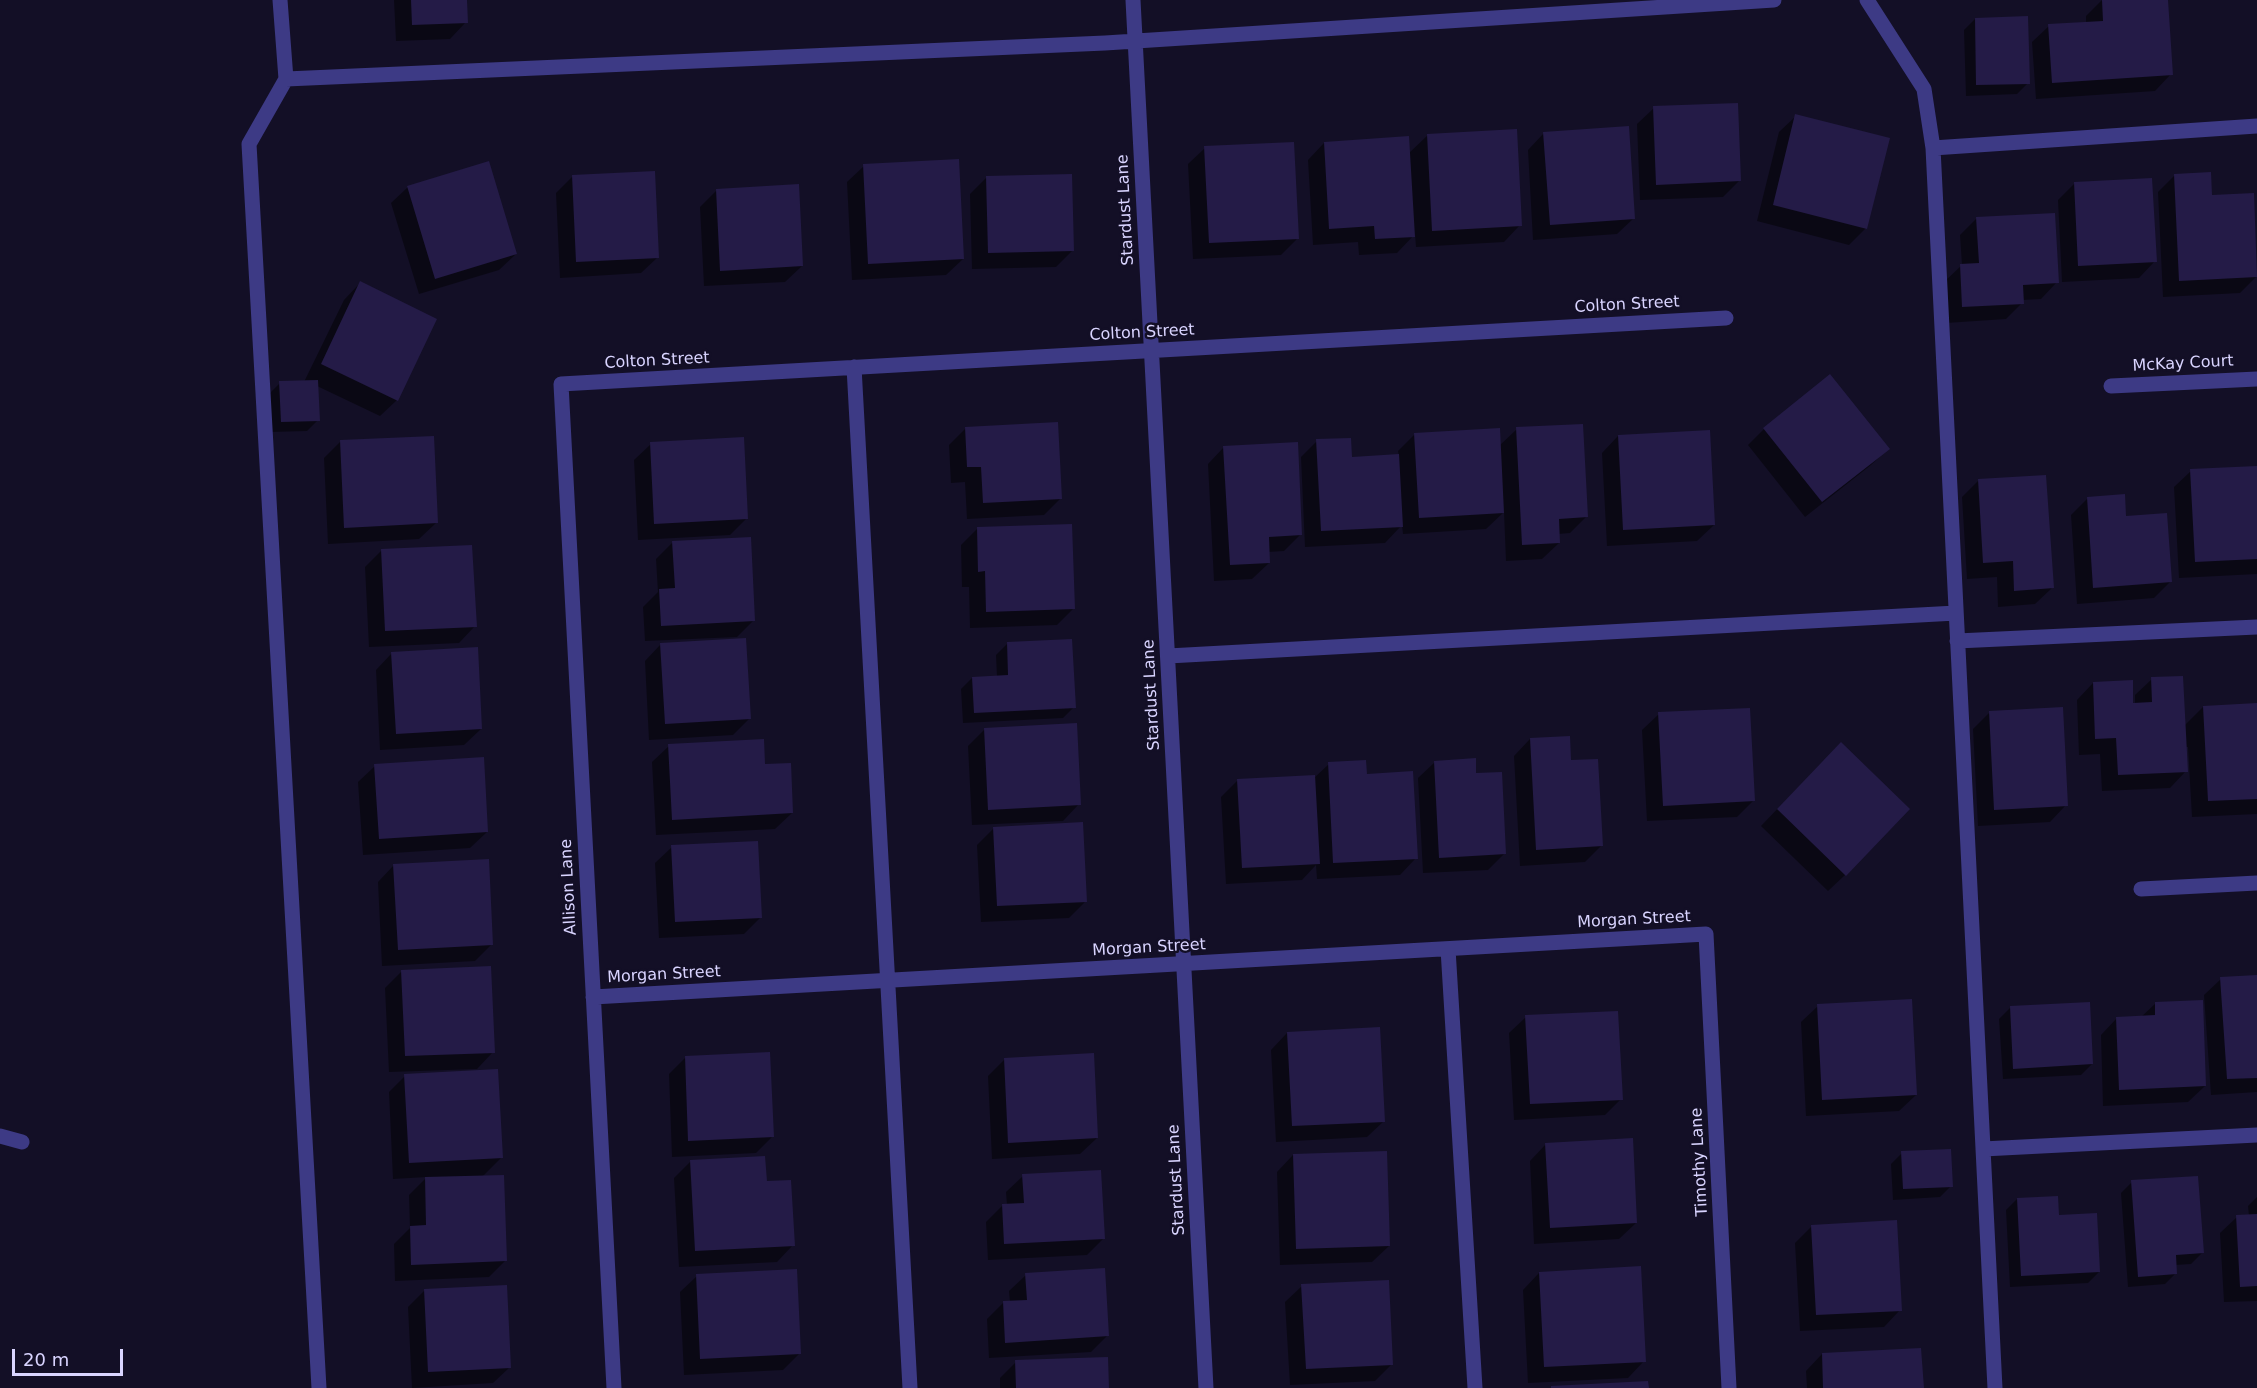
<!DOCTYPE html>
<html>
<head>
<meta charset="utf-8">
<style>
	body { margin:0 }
	#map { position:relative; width:2257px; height:1388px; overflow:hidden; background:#130f26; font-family:"DejaVu Sans",sans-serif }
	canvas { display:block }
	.scale { position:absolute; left:12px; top:1349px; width:111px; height:27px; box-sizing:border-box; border:3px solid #d9d4ff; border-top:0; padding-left:8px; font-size:18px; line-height:21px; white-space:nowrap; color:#d9d4ff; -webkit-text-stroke:4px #130f26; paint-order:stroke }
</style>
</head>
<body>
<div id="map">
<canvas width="2257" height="1388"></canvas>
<div class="scale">20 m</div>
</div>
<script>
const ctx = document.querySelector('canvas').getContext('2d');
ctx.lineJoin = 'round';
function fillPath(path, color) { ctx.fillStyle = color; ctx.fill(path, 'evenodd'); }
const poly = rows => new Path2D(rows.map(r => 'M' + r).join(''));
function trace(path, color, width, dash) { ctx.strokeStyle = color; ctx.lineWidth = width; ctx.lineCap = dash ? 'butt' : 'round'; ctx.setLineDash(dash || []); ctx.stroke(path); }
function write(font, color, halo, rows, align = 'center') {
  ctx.font = font + ' "DejaVu Sans",sans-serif'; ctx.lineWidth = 5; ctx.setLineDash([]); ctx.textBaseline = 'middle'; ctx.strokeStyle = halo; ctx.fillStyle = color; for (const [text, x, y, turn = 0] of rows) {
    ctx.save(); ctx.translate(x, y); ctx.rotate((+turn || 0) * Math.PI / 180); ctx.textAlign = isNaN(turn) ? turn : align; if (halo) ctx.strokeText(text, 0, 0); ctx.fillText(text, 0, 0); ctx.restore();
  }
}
fillPath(poly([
	[394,0,465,0,466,22,450,39,396,41],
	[2102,0,2166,0,2171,74,2155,91,2036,99,2032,42,2049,26,2086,23,2086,16],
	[1975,19,2028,83,2017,94,1966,96,1964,30],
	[1654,108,1739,181,1723,197,1640,200,1637,124],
	[1796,116,1866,228,1849,245,1757,221,1779,132],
	[1544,133,1634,218,1617,234,1533,240,1528,150],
	[1428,135,1520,225,1504,242,1416,247,1415,234,1397,253,1359,255,1358,242,1313,245,1308,160,1324,143,1408,154],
	[1205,148,1298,238,1281,255,1193,259,1188,164],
	[864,166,963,259,946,275,852,280,847,182],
	[2174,176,2211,196,2257,276,2240,293,2163,297,2158,192],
	[572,177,658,257,641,273,560,278,556,193],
	[987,177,1072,251,1056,267,972,269,970,194],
	[2075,183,2155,261,2139,278,2062,282,2058,200],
	[408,187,516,254,499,270,419,294,391,203],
	[717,190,802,266,785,282,704,286,700,207],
	[1977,218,2057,282,2041,299,2022,300,2022,303,2006,319,1946,323,1944,282,1962,265,1960,235],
	[360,283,397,400,380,416,317,386,318,420,307,431,270,432,269,394,280,383,304,382,344,300],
	[966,428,1061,498,1044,515,967,519,965,482,951,483,949,445],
	[1517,429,1587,516,1570,533,1558,534,1559,543,1542,559,1506,561,1504,512,1486,529,1403,534,1402,525,1385,543,1305,547,1301,457,1317,441,1351,458,1399,456,1398,451,1415,434,1499,446],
	[1764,429,1888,449,1871,465,1805,517,1748,445],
	[1618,436,1714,525,1697,541,1607,546,1602,453],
	[340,442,436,523,419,539,328,544,324,458],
	[651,444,746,519,730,535,638,540,634,460],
	[1224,447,1301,534,1284,551,1268,552,1269,563,1252,579,1214,581,1208,464],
	[2257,467,2257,574,2179,578,2174,487,2191,471],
	[1978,481,2052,588,2035,604,1998,607,1997,577,1967,579,1962,497],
	[2087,499,2125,518,2170,582,2154,598,2077,604,2071,515],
	[977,529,1073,609,1057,625,970,628,969,587,962,587,961,545],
	[673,542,754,620,737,637,645,641,643,607,658,592,656,559],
	[381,551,475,626,459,643,369,647,365,567],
	[661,644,749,719,733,735,649,740,645,661],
	[1007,644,1074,707,1063,718,963,723,961,689,972,678,997,677,996,655],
	[392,653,481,729,464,745,380,750,376,670],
	[2152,679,2184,726,2203,707,2257,704,2257,814,2192,817,2188,747,2185,747,2186,771,2170,788,2102,791,2100,754,2079,755,2077,700,2093,683,2132,705,2135,705,2135,695],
	[1989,713,2066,805,2050,822,1978,826,1973,729],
	[1659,714,1754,800,1737,817,1647,821,1642,730],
	[985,729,1079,804,1063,821,972,825,968,746],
	[1530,739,1570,762,1601,846,1585,862,1520,866,1514,756],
	[669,746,764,766,792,813,775,829,656,835,652,762],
	[1824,760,1845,875,1828,891,1761,826],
	[1435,762,1475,775,1505,853,1488,870,1423,873,1418,778],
	[1329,764,1366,775,1416,858,1400,875,1317,879,1316,865,1302,880,1226,884,1221,797,1238,780,1314,778],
	[375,766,487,832,470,848,363,855,358,782],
	[994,828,1086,901,1069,918,981,922,977,845],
	[672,847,761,917,744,934,659,938,655,863],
	[394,865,492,944,475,961,382,966,378,882],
	[401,972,493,1052,477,1069,389,1072,385,988],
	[2257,977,2257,1092,2211,1095,2204,995,2221,979],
	[2156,1003,2205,1086,2188,1102,2103,1106,2101,1035,2117,1018,2141,1017],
	[1818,1006,1916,1095,1899,1111,1806,1116,1801,1022],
	[2010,1008,2092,1064,2081,1075,2003,1079,1999,1019],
	[1526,1017,1621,1099,1605,1115,1514,1120,1509,1033],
	[1287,1033,1384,1121,1367,1137,1276,1142,1271,1050],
	[685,1058,773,1136,756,1153,672,1157,669,1074],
	[1005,1059,1097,1138,1080,1154,992,1159,988,1076],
	[405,1076,501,1158,482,1177,505,1261,489,1277,395,1281,394,1244,410,1228,409,1195,427,1177,393,1179,389,1092],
	[1546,1144,1636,1223,1619,1239,1534,1244,1530,1161],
	[1902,1153,1951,1186,1940,1197,1893,1200,1891,1164],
	[1293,1155,1389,1246,1372,1262,1280,1265,1277,1172],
	[691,1161,765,1183,793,1245,777,1262,679,1267,674,1178],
	[1023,1176,1103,1239,1087,1255,988,1260,986,1222,1003,1205,1007,1205,1006,1192],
	[2132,1182,2202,1253,2191,1264,2175,1265,2176,1273,2165,1284,2128,1287,2121,1193],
	[2257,1197,2257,1301,2224,1302,2220,1233,2237,1217,2249,1216,2248,1206],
	[2017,1199,2058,1216,2099,1272,2088,1283,2010,1287,2006,1210],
	[1812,1226,1900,1310,1884,1327,1800,1331,1795,1243],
	[1539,1273,1644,1361,1628,1378,1528,1383,1523,1290],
	[1026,1275,1107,1336,1091,1352,989,1358,987,1319,1003,1303,1010,1302,1009,1291],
	[697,1276,800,1353,783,1370,684,1375,680,1292],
	[1302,1286,1392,1364,1375,1381,1290,1385,1285,1302],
	[424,1291,510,1367,493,1383,412,1388,408,1307],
	[1822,1354,1922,1388,1807,1388,1806,1371],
	[1016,1362,1108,1388,1000,1388,1000,1378]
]), '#0007');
fillPath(poly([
	[411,0,467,0,468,23,412,25],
	[2102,0,2168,0,2173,75,2052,83,2048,24,2103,21],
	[2028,16,2030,84,1976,85,1975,18],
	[1738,103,1741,181,1656,185,1653,106],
	[1795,114,1890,138,1867,229,1773,205],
	[1629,126,1635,219,1550,225,1543,132],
	[1517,129,1522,226,1432,231,1427,134],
	[1409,136,1415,237,1375,239,1374,226,1329,229,1324,142],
	[1294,142,1299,239,1209,243,1204,146],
	[959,159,964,259,868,264,863,164],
	[489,161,517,254,435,279,407,186],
	[655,171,659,258,576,262,572,175],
	[2211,172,2212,195,2254,193,2257,277,2179,281,2174,174],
	[1072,174,1074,251,988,253,986,176],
	[2152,178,2157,262,2078,266,2074,182],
	[799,184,803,266,720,271,716,189],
	[2055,213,2059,283,2023,285,2024,304,1962,307,1960,264,1979,263,1976,217],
	[360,281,437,319,398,401,321,364],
	[1830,374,1890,449,1822,502,1763,428],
	[318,380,320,421,281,422,279,381],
	[1058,422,1062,499,983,503,981,467,967,467,965,427],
	[1583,424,1588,517,1559,519,1560,543,1522,545,1516,427],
	[1500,428,1504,513,1419,518,1414,433],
	[1710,430,1715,525,1623,530,1618,435],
	[434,436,438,523,344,528,340,440],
	[744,437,748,519,654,524,650,442],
	[1351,438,1352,457,1399,454,1403,527,1321,531,1316,439],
	[1298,442,1302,535,1269,537,1270,563,1230,565,1223,446],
	[2257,466,2257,559,2195,562,2190,469],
	[2046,475,2054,588,2014,591,2013,561,1983,563,1978,479],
	[2125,494,2126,516,2167,513,2172,582,2093,588,2087,497],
	[1072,524,1075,609,986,612,985,571,978,572,977,527],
	[751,537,755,621,661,626,659,589,675,588,672,541],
	[472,545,477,627,385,631,381,549],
	[746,638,751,719,665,724,660,643],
	[1072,639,1076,708,974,713,972,677,1008,675,1007,642],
	[478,647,482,729,396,734,391,652],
	[2183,676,2188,772,2118,775,2116,738,2095,739,2093,682,2133,680,2133,703,2152,702,2151,677],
	[2257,703,2257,799,2208,801,2203,706],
	[2063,707,2068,806,1994,810,1989,711],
	[1750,708,1755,801,1663,806,1658,712],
	[1077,723,1081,805,988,810,984,728],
	[1570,736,1571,760,1598,759,1603,846,1536,850,1530,738],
	[764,739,765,764,791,763,793,813,672,820,668,744],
	[1841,742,1910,809,1846,876,1777,809],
	[484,757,488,832,379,839,374,764],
	[1476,758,1476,773,1502,772,1506,854,1439,858,1434,761],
	[1366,760,1367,774,1413,771,1418,859,1333,863,1328,762],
	[1315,775,1320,864,1242,868,1237,779],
	[1083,822,1087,902,997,906,993,827],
	[758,841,762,918,675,922,671,845],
	[489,859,493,945,398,950,393,864],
	[491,966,495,1053,405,1056,401,970],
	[2257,975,2257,1078,2227,1079,2220,977],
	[1912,999,1917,1095,1822,1100,1817,1004],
	[2203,1000,2206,1086,2119,1090,2116,1017,2155,1015,2155,1002],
	[2090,1002,2093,1064,2013,1069,2010,1006],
	[1618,1011,1623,1100,1530,1104,1525,1015],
	[1380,1027,1385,1122,1292,1126,1287,1032],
	[770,1052,774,1137,688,1141,685,1056],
	[1094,1053,1098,1138,1008,1143,1004,1058],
	[498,1069,503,1158,409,1163,404,1074],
	[1633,1138,1637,1223,1550,1228,1545,1143],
	[1951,1149,1953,1187,1903,1189,1901,1151],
	[1387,1151,1390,1246,1296,1249,1293,1154],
	[765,1156,767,1181,791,1180,795,1246,695,1251,690,1160],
	[1101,1170,1105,1239,1004,1244,1002,1204,1024,1203,1022,1174],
	[504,1175,507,1261,411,1265,410,1226,426,1225,425,1177],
	[2198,1176,2204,1253,2176,1255,2177,1274,2138,1277,2131,1180],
	[2058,1196,2059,1215,2097,1213,2100,1272,2021,1276,2017,1198],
	[2257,1214,2257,1286,2240,1287,2236,1215],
	[1897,1220,1902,1311,1816,1315,1811,1225],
	[1641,1266,1646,1362,1544,1367,1539,1272],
	[1105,1268,1109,1336,1005,1343,1003,1301,1027,1300,1025,1273],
	[797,1269,801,1354,700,1359,696,1274],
	[1389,1280,1393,1365,1306,1369,1301,1284],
	[507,1285,511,1368,428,1372,424,1289],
	[1921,1348,1924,1388,1823,1388,1822,1353],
	[1108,1357,1109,1388,1016,1388,1015,1360],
	[1648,1381,1649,1388,1551,1388,1551,1386]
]), '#241b47');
trace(poly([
	[280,0,286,79,249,144,319,1388],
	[1133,0,1206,1388],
	[1867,0,1924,89,1933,148,1995,1388],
	[286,79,1105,43,1774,0],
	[1933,148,2257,126],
	[854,367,910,1388],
	[2111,386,2257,379],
	[1957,641,2257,627],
	[1168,656,1956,613],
	[2141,889,2257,883],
	[1448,949,1475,1388],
	[593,997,1706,934,1729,1388],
	[0,1136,22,1142],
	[1983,1149,2257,1135],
	[614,1388,561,384,1726,318]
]), '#3d3a85', 15);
write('16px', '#d9d4ff', '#130f26', [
	["Stardust Lane",1126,210,-93],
	["Colton Street",1627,305,-3],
	["Colton Street",1142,333,-3],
	["Colton Street",657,361,-3],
	["McKay Court",2183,364,-3],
	["Stardust Lane",1152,695,-93],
	["Allison Lane",569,887,-93],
	["Morgan Street",1634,920,-3],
	["Morgan Street",1149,948,-3],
	["Morgan Street",664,975,-3],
	["Timothy Lane",1700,1162,-93],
	["Stardust Lane",1177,1180,-93]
]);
</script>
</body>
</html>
